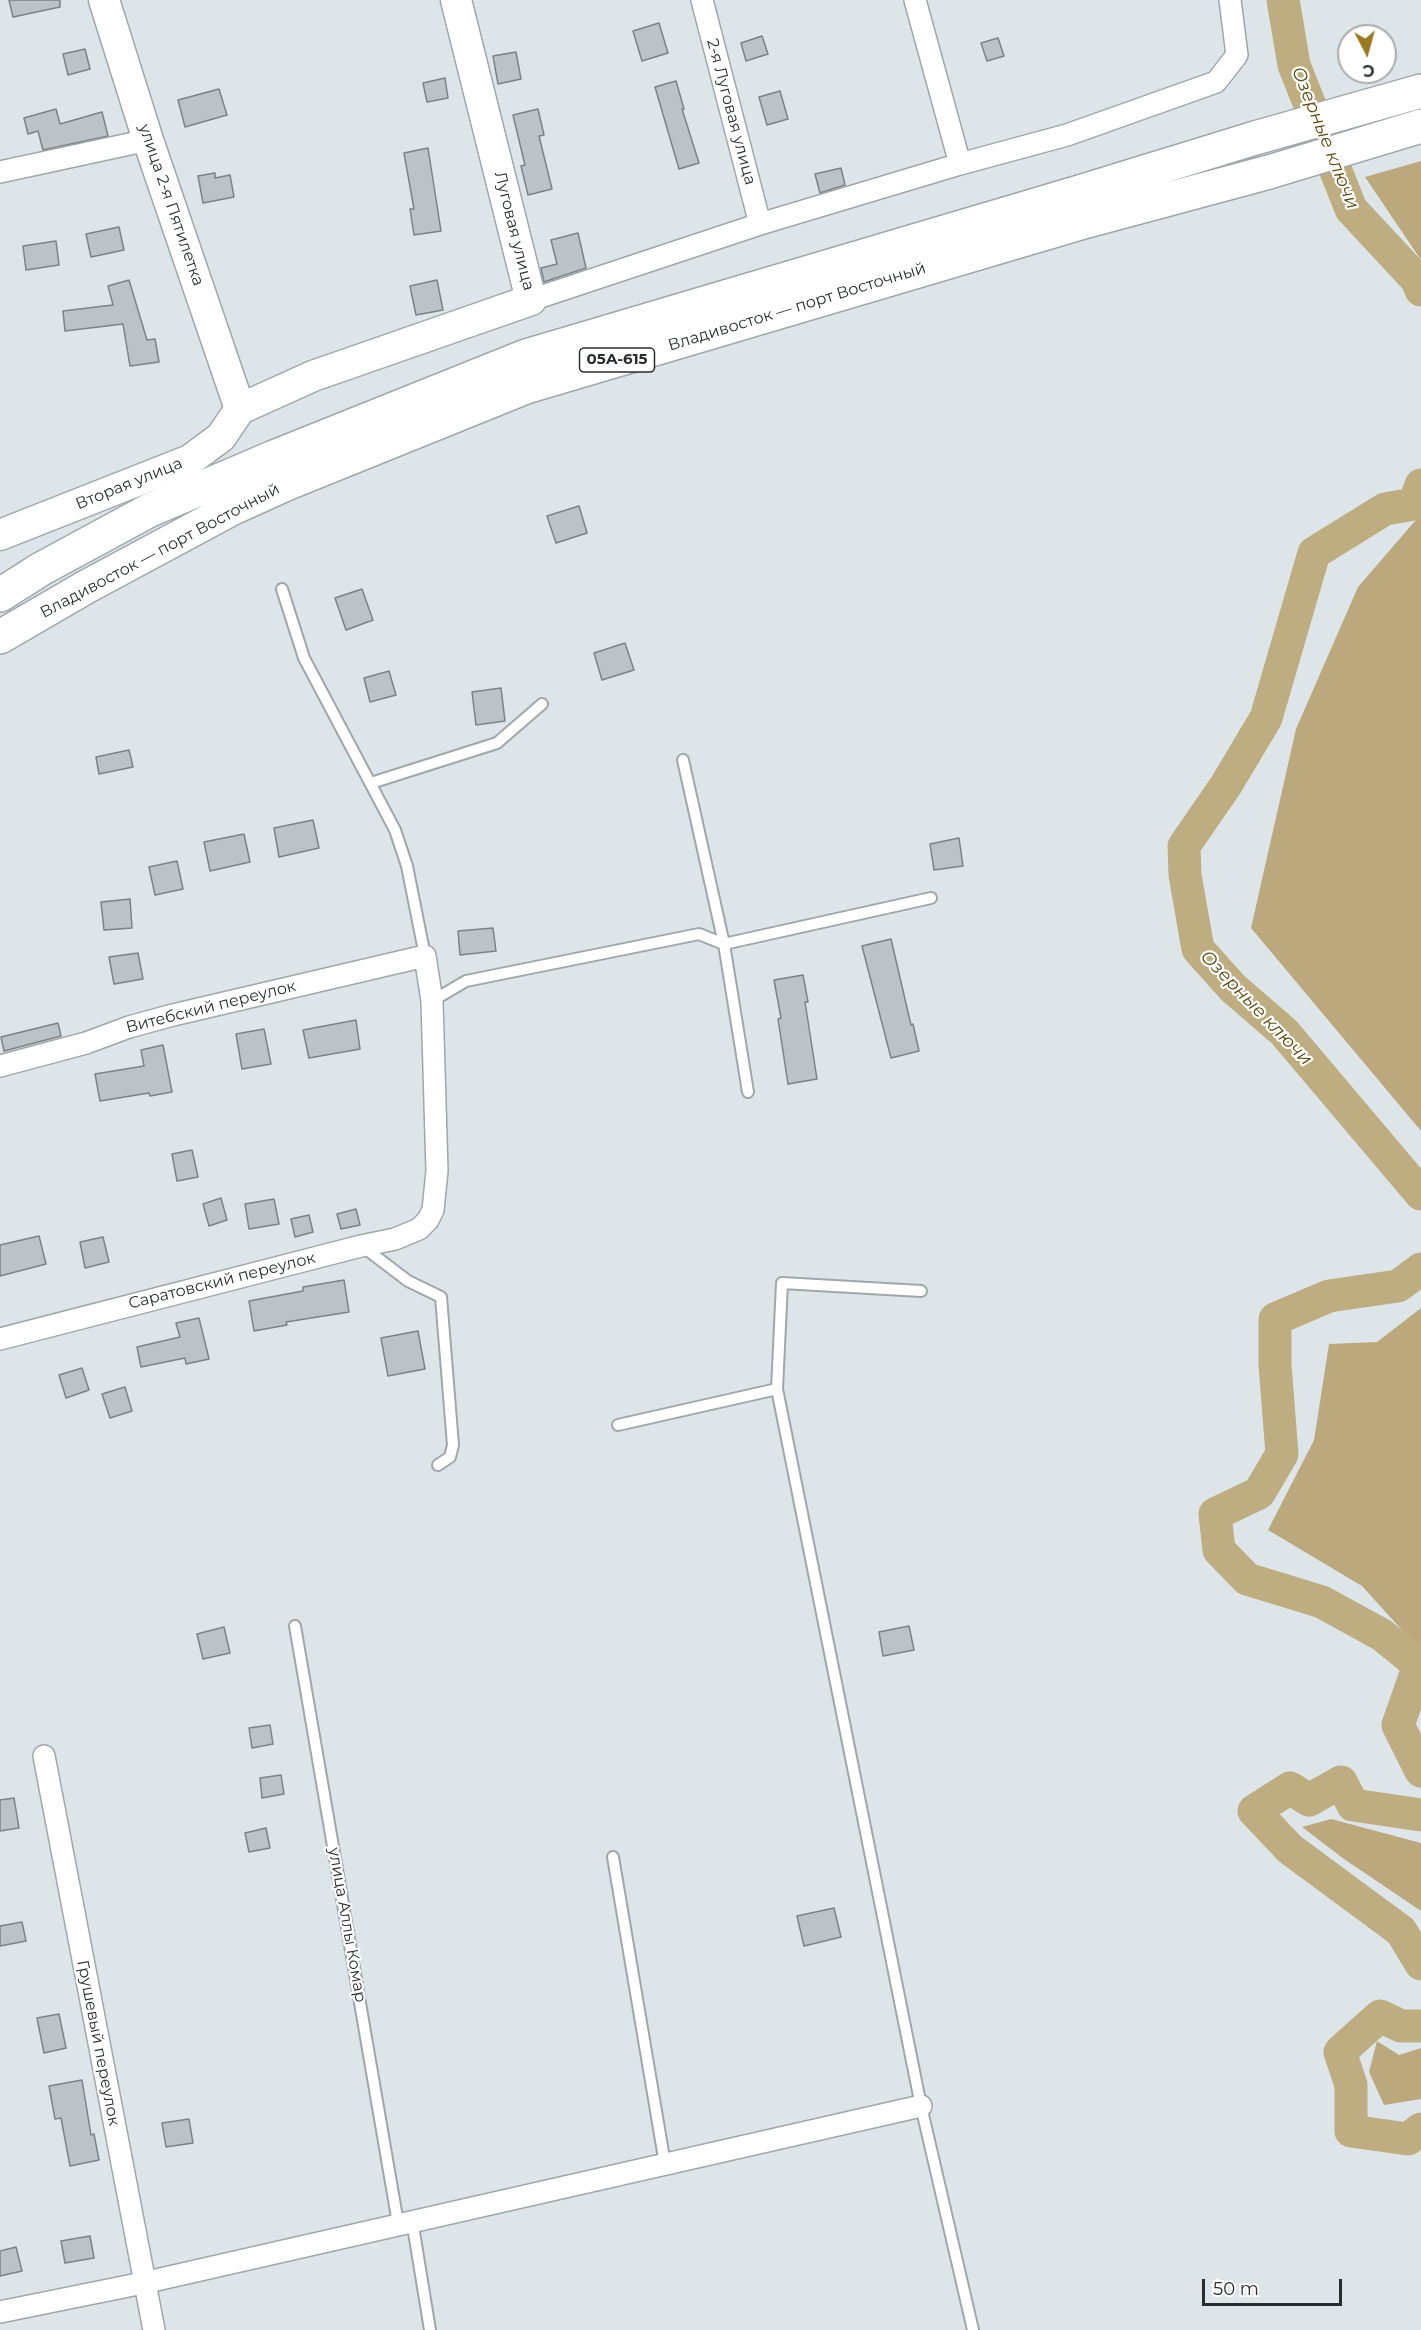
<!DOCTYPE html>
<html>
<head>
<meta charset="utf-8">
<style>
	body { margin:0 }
	#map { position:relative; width:1421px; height:2330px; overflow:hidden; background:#dde5e9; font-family:Montserrat,sans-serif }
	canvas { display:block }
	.north { position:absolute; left:1337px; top:24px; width:60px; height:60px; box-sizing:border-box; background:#fff; border:2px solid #aaabac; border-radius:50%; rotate:174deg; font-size:16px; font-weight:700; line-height:24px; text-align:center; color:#2a2d2f }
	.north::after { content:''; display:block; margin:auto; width:21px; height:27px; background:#977a22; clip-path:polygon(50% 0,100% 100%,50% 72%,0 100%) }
	.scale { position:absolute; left:1202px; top:2279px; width:140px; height:27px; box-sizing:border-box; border:3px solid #2a2d2f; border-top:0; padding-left:8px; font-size:18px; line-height:21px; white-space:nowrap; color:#2a2d2f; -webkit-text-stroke:4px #fff; paint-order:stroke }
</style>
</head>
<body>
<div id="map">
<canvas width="1421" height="2330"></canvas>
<div class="north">С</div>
<div class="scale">50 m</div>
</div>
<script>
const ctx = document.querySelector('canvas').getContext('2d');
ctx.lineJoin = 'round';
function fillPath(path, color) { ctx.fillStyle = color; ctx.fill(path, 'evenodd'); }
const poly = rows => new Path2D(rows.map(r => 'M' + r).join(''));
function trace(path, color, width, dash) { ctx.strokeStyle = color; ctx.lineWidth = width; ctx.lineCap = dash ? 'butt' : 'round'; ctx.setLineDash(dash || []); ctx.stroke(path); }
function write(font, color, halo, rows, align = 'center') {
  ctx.font = font + ' Montserrat,sans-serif'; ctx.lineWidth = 4.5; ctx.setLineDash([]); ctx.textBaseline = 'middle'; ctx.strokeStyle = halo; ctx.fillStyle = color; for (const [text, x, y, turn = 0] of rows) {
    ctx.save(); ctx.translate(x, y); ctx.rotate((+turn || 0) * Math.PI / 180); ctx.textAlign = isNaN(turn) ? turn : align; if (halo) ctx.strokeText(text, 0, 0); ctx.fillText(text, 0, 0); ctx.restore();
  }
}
fillPath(poly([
	[1421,161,1421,260,1365,177],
	[1421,514,1421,1131,1251,928,1296,729,1358,587],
	[1421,1308,1421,1651,1362,1586,1268,1530,1314,1440,1329,1344,1377,1342],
	[1331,1819,1421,1843,1421,1911,1344,1859,1302,1827],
	[1377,2041,1399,2055,1421,2048,1421,2099,1384,2105,1369,2072]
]), '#bba97d');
trace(poly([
	[1283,0,1294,65,1351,209,1417,280,1421,290],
	[1421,485,1414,504,1385,509,1314,553,1266,718,1226,785,1184,846,1185,875,1198,949,1233,988,1284,1032,1421,1194],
	[1421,1269,1398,1286,1329,1296,1275,1319,1275,1365,1282,1454,1259,1493,1215,1514,1219,1550,1247,1579,1322,1602,1382,1635,1419,1665,1398,1725,1421,1771],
	[1421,1815,1353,1805,1341,1782,1309,1800,1290,1788,1254,1811,1290,1849,1401,1931,1421,1964],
	[1421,2026,1401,2026,1380,2016,1340,2052,1351,2085,1351,2131,1408,2139,1421,2129]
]), '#bead80', 33);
const building = poly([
	[9,0,60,0,60,7,13,17,9,0],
	[659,23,668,53,642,61,633,31,659,23],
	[762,36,768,54,746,61,741,43,762,36],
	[998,38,1004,56,987,61,981,43,998,38],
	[85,49,90,69,68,75,63,54,85,49],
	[516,52,521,79,498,84,493,56,516,52],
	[445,78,448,98,427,102,423,83,445,78],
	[676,81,684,109,682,109,699,163,679,169,655,87,676,81],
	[219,89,227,115,185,127,178,100,219,89],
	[780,91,788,119,767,125,759,97,780,91],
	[56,109,60,124,102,112,108,136,43,150,38,131,28,134,24,118,56,109],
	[538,109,544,135,539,136,552,189,528,195,521,166,525,165,513,115,538,109],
	[428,148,441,231,414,235,410,209,414,209,404,153,428,148],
	[841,168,845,185,820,193,815,174,841,168],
	[215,173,215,178,230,175,234,197,203,203,198,176,215,173],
	[119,227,124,250,91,257,86,234,119,227],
	[578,233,586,268,544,282,541,268,557,264,551,240,578,233],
	[56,241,59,265,26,270,23,246,56,241],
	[129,280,147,340,155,339,159,362,130,366,123,324,65,331,63,311,113,305,108,286,129,280],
	[437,280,443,310,416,315,410,286,437,280],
	[579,506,587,533,556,543,547,516,579,506],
	[362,589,373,620,346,630,335,598,362,589],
	[625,643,634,670,602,680,594,653,625,643],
	[389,671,396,695,370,702,364,678,389,671],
	[501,688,505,721,476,725,472,692,501,688],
	[129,750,133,767,99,774,96,757,129,750],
	[313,820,319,848,279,857,274,828,313,820],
	[244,834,250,862,210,871,204,842,244,834],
	[959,838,963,866,934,870,930,844,959,838],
	[177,861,183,889,155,895,149,867,177,861],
	[130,899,132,928,104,930,101,902,130,899],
	[493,928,496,951,460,955,458,931,493,928],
	[891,939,911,1025,913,1024,919,1051,891,1058,862,946,891,939],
	[138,953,143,979,114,984,109,957,138,953],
	[803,975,808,1002,805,1002,817,1079,788,1084,778,1019,781,1018,774,980,803,975],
	[356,1020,360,1049,309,1058,303,1030,356,1020],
	[58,1023,61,1036,4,1051,1,1037,58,1023],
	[264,1029,271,1064,242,1069,236,1034,264,1029],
	[163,1045,172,1092,150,1096,149,1093,100,1101,95,1074,144,1066,141,1050,163,1045],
	[192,1150,198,1177,177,1181,172,1154,192,1150],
	[221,1198,227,1220,209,1226,203,1204,221,1198],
	[274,1199,279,1224,249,1229,245,1204,274,1199],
	[356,1209,360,1225,341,1229,337,1214,356,1209],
	[309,1215,313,1232,295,1237,291,1219,309,1215],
	[39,1236,46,1264,0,1276,0,1245,39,1236],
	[103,1237,109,1262,85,1268,80,1242,103,1237],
	[344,1280,349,1312,286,1322,287,1325,254,1331,249,1301,303,1291,303,1287,344,1280],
	[199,1318,209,1359,186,1364,185,1358,141,1367,137,1347,180,1337,176,1323,199,1318],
	[418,1331,425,1369,388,1376,381,1338,418,1331],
	[82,1368,89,1390,66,1398,59,1375,82,1368],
	[125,1387,132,1411,110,1418,102,1394,125,1387],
	[909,1626,914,1650,883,1656,879,1632,909,1626],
	[224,1627,230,1653,203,1659,197,1634,224,1627],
	[270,1725,273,1744,252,1748,249,1728,270,1725],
	[281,1775,284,1794,262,1798,260,1778,281,1775],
	[14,1798,19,1828,0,1831,0,1800,14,1798],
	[266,1828,270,1848,249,1852,245,1833,266,1828],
	[834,1908,841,1937,804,1946,797,1916,834,1908],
	[22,1922,26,1941,0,1946,0,1926,22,1922],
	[59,2014,66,2048,44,2053,37,2018,59,2014],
	[82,2080,91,2135,94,2134,99,2160,70,2166,61,2118,55,2119,49,2086,82,2080],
	[189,2119,193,2143,166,2147,162,2123,189,2119],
	[90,2236,94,2258,65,2263,61,2241,90,2236],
	[16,2247,22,2271,0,2276,0,2251,16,2247]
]);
fillPath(building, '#bbc3c7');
trace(building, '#7b8386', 1.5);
const lane = poly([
	[282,589,304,658,395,830,407,866,425,956],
	[683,760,724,944,748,1092],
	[371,783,497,743,542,704],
	[432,1001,466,981,699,934,724,944,931,898],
	[362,1246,408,1281,441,1297,453,1445,450,1457,438,1465],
	[777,1389,921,2106,973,2330],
	[618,1425,777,1389,782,1283,921,1291],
	[295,1626,398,2223],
	[613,1857,665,2164],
	[412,2220,430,2330]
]);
const street = poly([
	[702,0,760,224],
	[915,0,960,164],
	[0,172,148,140],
	[531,300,760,224,960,164,1067,135,1216,82,1237,55,1230,0],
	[0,1066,86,1043,129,1027,173,1015,425,956,432,1001,437,1171,433,1210,428,1220,419,1229,395,1239,361,1246,0,1339],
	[44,1756,154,2330],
	[0,2312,143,2283,921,2106]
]);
const secondary = poly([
	[104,0,148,140,240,409],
	[240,409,313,376,531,300,456,0],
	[0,535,190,460,221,437,240,409]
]);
const highway = poly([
	[0,595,41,569,150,510,274,457,526,356,1076,193,1255,138,1421,91],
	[0,637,86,587,233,508,286,484,526,387,1087,221,1269,172,1421,126]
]);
trace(lane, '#9fa7aa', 14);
trace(street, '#9fa7aa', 24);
trace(secondary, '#9fa7aa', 33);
trace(highway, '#9fa7aa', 36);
trace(lane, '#fff', 10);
trace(street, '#fff', 21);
trace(secondary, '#fff', 30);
trace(highway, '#fff', 33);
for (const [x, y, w] of [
	[617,360,75]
]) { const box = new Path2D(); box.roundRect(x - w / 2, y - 12, w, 24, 4.5); ctx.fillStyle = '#fff'; ctx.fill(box); trace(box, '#2a2d2f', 1.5); }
write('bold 15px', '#2a2d2f', null, [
	["05А-615",617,360]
]);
write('16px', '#2a2d2f', '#fff', [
	["2-я Луговая улица",731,112,75],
	["улица 2-я Пятилетка",171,205,71],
	["Луговая улица",514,231,76],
	["Владивосток — порт Восточный",797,307,-17],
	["Вторая улица",129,484,-22],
	["Владивосток — порт Восточный",160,551,-28],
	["Витебский переулок",211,1007,-14],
	["Саратовский переулок",222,1281,-14],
	["улица Аллы Комар",347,1925,80],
	["Грушевый переулок",98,2043,79]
]);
write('italic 18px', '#5b4912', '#fff', [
	["Озерные ключи",1325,138,68],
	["Озерные ключи",1256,1008,46]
]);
</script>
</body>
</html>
